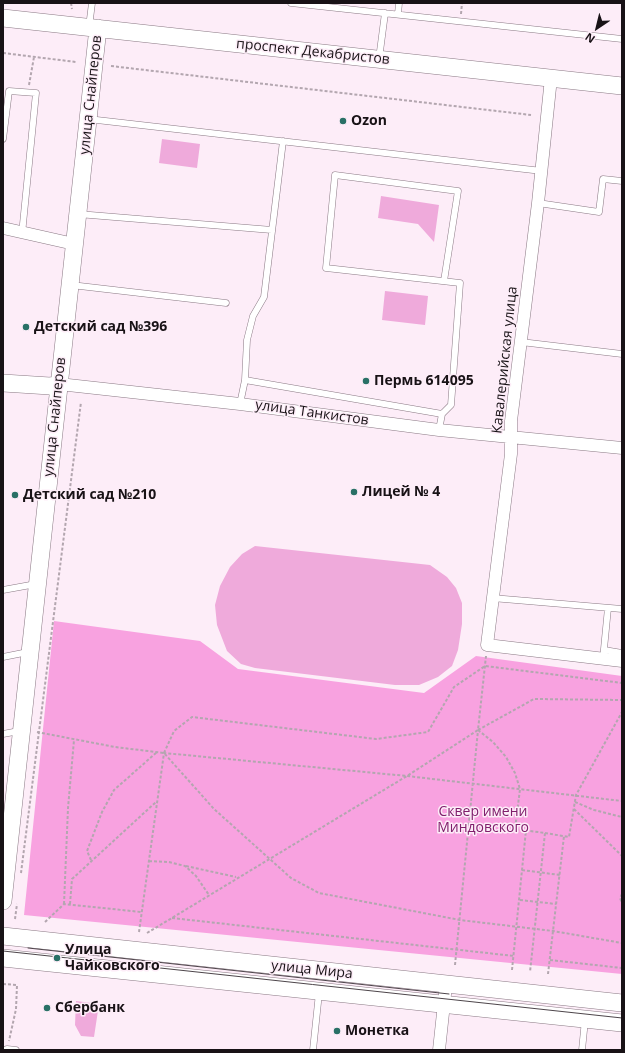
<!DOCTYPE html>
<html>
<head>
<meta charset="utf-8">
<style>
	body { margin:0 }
	#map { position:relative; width:625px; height:1053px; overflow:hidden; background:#fdedf8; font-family:"Open Sans",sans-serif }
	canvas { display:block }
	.frame { position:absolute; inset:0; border:4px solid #181216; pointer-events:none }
	.north { position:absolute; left:577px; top:8px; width:40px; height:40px; -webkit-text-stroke:3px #fdedf8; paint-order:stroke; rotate:215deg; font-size:11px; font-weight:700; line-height:16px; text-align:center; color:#181216 }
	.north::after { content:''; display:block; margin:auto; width:14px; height:18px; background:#181216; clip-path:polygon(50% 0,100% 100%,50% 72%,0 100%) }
</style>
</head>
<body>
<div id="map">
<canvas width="625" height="1053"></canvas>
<div class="frame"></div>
<div class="north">N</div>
</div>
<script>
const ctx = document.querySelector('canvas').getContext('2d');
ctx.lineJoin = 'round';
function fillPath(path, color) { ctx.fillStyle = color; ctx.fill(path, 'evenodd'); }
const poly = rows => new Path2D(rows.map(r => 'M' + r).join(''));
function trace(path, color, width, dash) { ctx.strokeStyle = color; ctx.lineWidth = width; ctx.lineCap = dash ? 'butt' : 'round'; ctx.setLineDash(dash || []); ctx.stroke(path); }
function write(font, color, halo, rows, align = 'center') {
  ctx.font = font + ' "Open Sans",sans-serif'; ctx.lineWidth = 3; ctx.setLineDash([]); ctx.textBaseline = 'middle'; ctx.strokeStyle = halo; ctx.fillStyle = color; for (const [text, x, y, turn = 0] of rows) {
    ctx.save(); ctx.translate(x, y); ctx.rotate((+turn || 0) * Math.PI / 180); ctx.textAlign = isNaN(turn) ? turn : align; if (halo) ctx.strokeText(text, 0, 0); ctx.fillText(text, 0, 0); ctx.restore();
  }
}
fillPath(poly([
	[162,139,200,144,197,168,159,163],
	[381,196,439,205,434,242,418,224,378,218],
	[385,291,428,296,425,325,382,320],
	[255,546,430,565,447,577,456,588,462,603,462,624,458,650,452,666,438,677,419,685,395,685,255,668,241,664,227,651,217,625,215,605,220,586,230,567,242,554],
	[76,1001,99,1004,94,1037,81,1036,75,1025]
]), '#efaadb');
fillPath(poly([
	[54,621,200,641,238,669,424,693,476,656,622,676,622,974,24,915]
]), '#f8a2e0');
const lane = poly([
	[291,3,622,39],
	[398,14,399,3],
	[89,27,92,3],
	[379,59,385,13],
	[88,119,542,171],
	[3,139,9,91,36,93,22,234],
	[538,203,599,212,603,179,622,181],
	[78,214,272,230],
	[71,285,226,303],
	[521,342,622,354],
	[245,380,247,340,253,316,264,297,283,141],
	[240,404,245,380,442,414,439,430],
	[442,414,451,405,460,283,326,268,335,175,458,191,444,281],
	[3,590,36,584],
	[492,598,622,609],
	[604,650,622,653],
	[3,657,28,652],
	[603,659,608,608],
	[3,734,19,731],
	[5,1050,7,1049,16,1050],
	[313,1050,319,993],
	[582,1050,585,1020]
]);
const street = poly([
	[551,78,538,203,511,421,511,454,487,645,622,661],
	[3,228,74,244],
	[59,384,240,404,439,430,622,448],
	[439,1050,446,985]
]);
const secondary = poly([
	[3,18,622,86],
	[3,383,50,386,59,384],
	[3,901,98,28],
	[3,936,622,1003],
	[3,958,622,1023]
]);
trace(lane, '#8a7984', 7);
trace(street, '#8a7984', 13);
trace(secondary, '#8a7984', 18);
trace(poly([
	[71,3,72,9],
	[461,14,462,3],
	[3,53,76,62],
	[111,66,531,115],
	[29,85,34,57],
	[478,730,493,742,506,757,515,773,520,789,515,829,545,833,530,972],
	[478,730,534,699,622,700],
	[37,732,115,747,164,753,214,809,291,878,319,893,460,920,553,931,622,943],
	[164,753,174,731,192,717,376,739,428,732,454,687,485,666,622,683],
	[575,802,594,810,622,817],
	[574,809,622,856],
	[545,833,569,837,576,795,622,712],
	[91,860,87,851,102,812,114,790,157,752],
	[149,861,169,862,185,866,196,876,209,895],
	[186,866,236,877],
	[522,870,560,875],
	[21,873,81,402],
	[622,894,620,898,622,903],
	[520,900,556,904],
	[64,904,68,808,74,740],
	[70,904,72,879,156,802],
	[172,918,514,956],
	[15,919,17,904],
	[45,922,64,904,141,912],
	[139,932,164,753,407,776,622,801],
	[147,933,407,776,478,730,486,656],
	[550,960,622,968],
	[455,965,478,730],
	[512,970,526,830],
	[548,974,564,836],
	[3,984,17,985,16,1009,9,1041]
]), '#b3a6af', 2, [3, 2]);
trace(lane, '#fff', 6);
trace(street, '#fff', 12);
trace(secondary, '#fff', 17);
trace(poly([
	[28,948,449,994],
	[3,951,622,1018]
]), '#4d454a', 1);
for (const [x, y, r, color] of [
	[343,121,4,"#297066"],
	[26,327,4,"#297066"],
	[366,381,4,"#297066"],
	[354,492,4,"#297066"],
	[15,495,4,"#297066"],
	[57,958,4,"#297066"],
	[47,1008,4,"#297066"],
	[337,1031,4,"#297066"]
]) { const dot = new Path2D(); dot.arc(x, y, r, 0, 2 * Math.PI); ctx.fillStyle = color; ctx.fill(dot); trace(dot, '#fdedf8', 1.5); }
write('14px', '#181216', '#fdedf8', [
	["проспект Декабристов",313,52,6],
	["улица Снайперов",91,95,-84],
	["Кавалерийская улица",505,360,-84],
	["улица Танкистов",312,413,8],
	["улица Снайперов",55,417,-84],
	["улица Мира",312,970,6]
]);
write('bold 14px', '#181216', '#fdedf8', [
	["Ozon",351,121],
	["Детский сад №396",34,327],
	["Пермь 614095",374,381],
	["Лицей № 4",362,492],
	["Детский сад №210",23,495],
	["Улица",65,950],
	["Чайковского",65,966],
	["Сбербанк",55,1008],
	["Монетка",345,1031]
], 'left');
write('14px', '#801e6c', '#fdedf8', [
	["Сквер имени",483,812],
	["Миндовского",483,828]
]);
</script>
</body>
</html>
